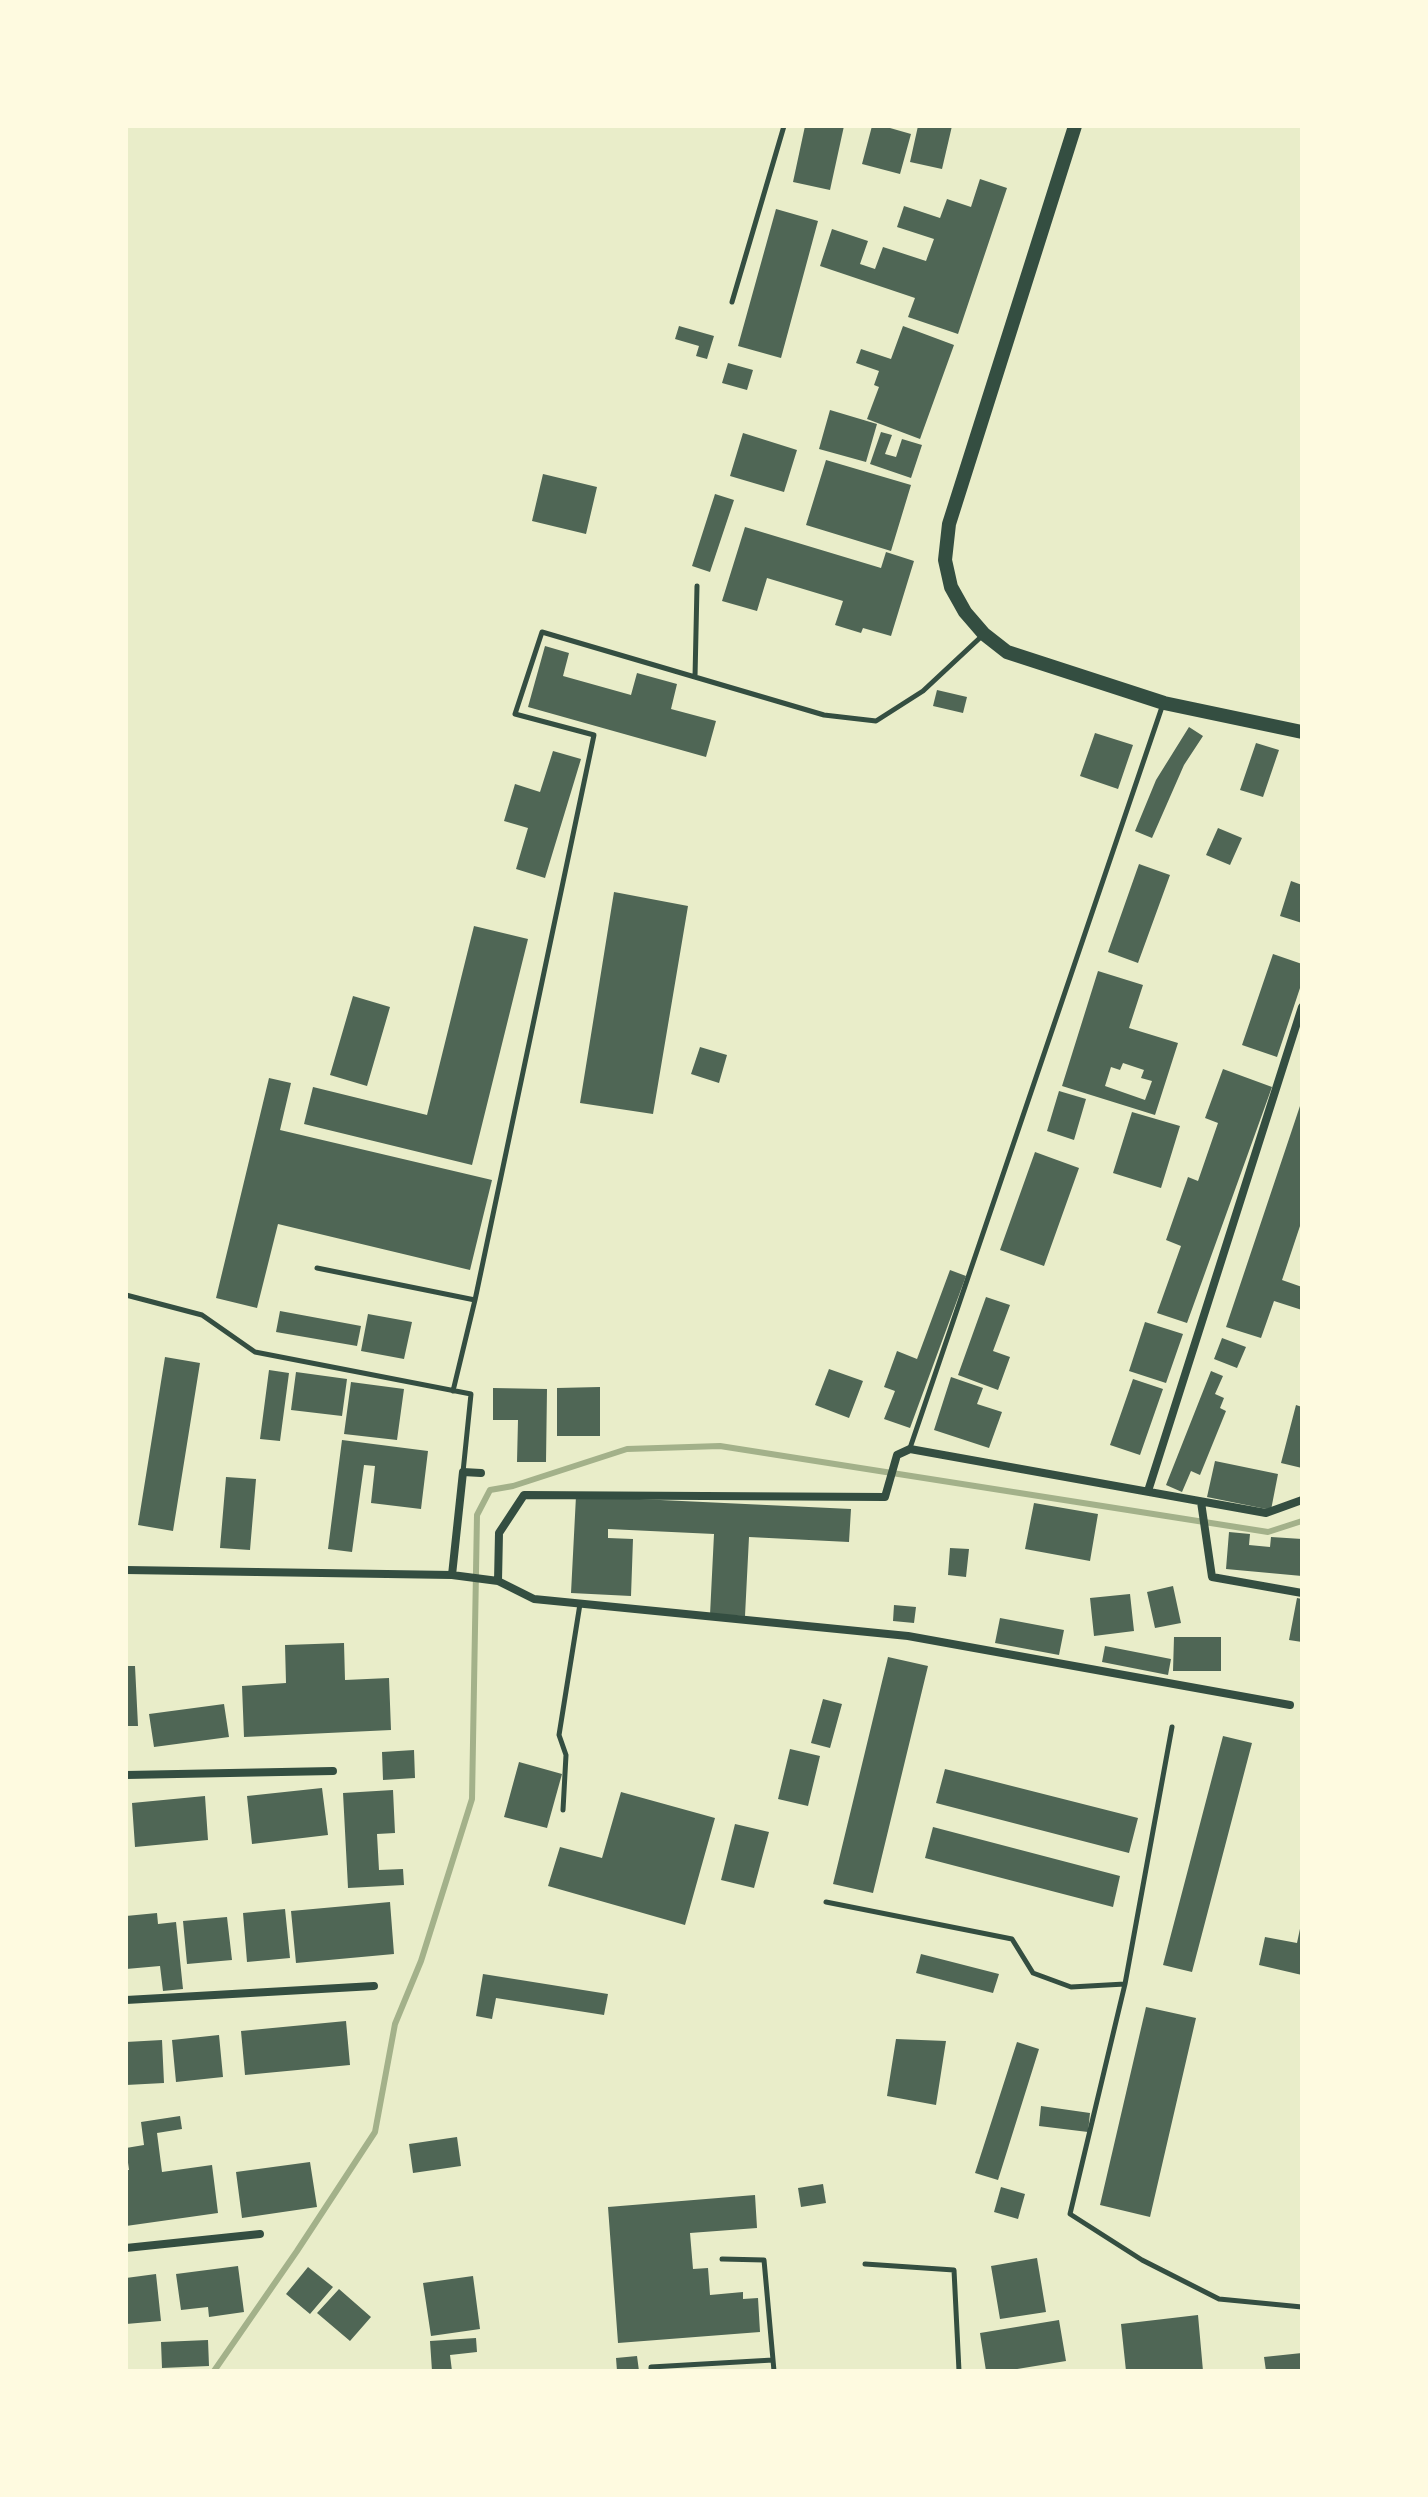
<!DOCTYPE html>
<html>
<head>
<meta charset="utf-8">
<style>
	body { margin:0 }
	#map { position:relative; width:1428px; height:2497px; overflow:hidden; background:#e9edc9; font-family:"Public Sans",sans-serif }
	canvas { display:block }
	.frame { position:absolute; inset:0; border:128px solid #fefae0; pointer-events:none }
</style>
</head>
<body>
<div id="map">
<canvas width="1428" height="2497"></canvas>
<div class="frame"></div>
</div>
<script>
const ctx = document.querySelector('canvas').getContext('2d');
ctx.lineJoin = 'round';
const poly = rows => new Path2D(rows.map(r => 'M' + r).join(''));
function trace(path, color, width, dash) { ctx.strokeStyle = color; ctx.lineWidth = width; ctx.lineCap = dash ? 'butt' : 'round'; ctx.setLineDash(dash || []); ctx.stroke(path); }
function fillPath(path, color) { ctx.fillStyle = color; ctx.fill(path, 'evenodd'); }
trace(poly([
	[214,2371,297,2251,375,2132,395,2024,421,1961,472,1799,477,1515,490,1490,513,1486,627,1449,720,1446,1268,1532,1302,1521]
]), '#a3b18a', 6);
fillPath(poly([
	[805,126,844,126,830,190,793,182],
	[872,126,883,126,911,134,900,174,862,164],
	[918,126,952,126,942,169,910,162],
	[980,179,1007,188,958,334,908,317,915,298,820,266,832,229,868,241,860,264,875,269,883,247,926,261,934,239,897,227,904,206,940,218,947,199,971,207],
	[776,209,818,221,781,358,738,346],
	[679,326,714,336,707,359,696,356,699,346,675,339],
	[903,326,954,345,920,439,867,419,879,387,874,385,879,371,856,363,861,349,891,359],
	[728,363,753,370,747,390,722,383],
	[830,410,877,424,866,462,819,449],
	[881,432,892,435,885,454,896,457,902,439,922,445,911,478,870,464],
	[743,433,797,450,784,492,730,476],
	[826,460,911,485,891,551,806,525],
	[543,474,597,487,586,534,532,521],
	[715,494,734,500,710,572,692,566],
	[745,527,881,568,886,552,914,561,891,636,863,628,861,633,835,625,843,601,767,578,757,611,722,601],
	[545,646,569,653,563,676,631,695,637,673,677,684,671,709,716,721,706,757,528,707],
	[937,690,967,697,963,713,933,706],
	[1189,727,1203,736,1184,765,1152,838,1135,831,1156,780],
	[1095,733,1133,745,1118,789,1080,776],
	[1256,743,1279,750,1263,797,1240,790],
	[553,751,581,759,545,878,516,869,528,828,504,821,515,784,540,792],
	[1218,828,1242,838,1230,865,1206,855],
	[1139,864,1170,875,1138,963,1108,952],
	[1291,881,1302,885,1302,923,1280,916],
	[614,892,688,906,653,1114,580,1103],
	[474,926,528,939,472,1165,304,1124,313,1087,427,1115],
	[1273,954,1302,964,1302,982,1277,1057,1242,1045],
	[1098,971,1143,985,1129,1028,1178,1043,1155,1115,1062,1086],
	[1123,1063,1144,1070,1141,1078,1152,1081,1145,1100,1105,1086,1111,1067,1120,1070],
	[353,996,390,1007,367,1086,330,1075],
	[700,1047,727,1055,719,1083,691,1074],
	[1223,1069,1272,1087,1187,1323,1157,1313,1181,1246,1166,1240,1188,1177,1198,1181,1218,1123,1205,1118],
	[269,1078,291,1083,280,1130,492,1180,470,1270,278,1224,257,1308,216,1298],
	[1059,1091,1086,1099,1074,1140,1047,1131],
	[1302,1100,1302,1220,1282,1280,1302,1287,1302,1310,1274,1301,1261,1338,1226,1327],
	[1132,1112,1180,1126,1161,1188,1113,1173],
	[1035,1152,1079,1168,1044,1266,1000,1250],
	[950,1270,966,1276,910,1428,884,1419,895,1391,884,1387,897,1351,917,1359],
	[986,1297,1010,1305,993,1351,1010,1357,998,1390,958,1375],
	[280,1311,361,1326,357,1346,276,1332],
	[368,1314,412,1322,404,1359,361,1351],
	[1145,1322,1183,1334,1166,1383,1129,1371],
	[1222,1338,1246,1347,1237,1368,1214,1359],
	[165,1357,200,1363,173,1531,138,1525],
	[829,1369,863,1381,849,1418,815,1405],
	[269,1370,289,1373,280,1441,260,1439],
	[1211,1371,1223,1376,1215,1394,1224,1398,1220,1408,1226,1411,1200,1475,1191,1471,1182,1492,1166,1485],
	[296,1372,347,1379,342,1416,291,1410],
	[951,1377,983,1388,977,1404,1002,1412,989,1448,934,1430],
	[1133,1379,1163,1389,1140,1455,1110,1445],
	[351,1382,404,1389,397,1440,344,1434],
	[600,1387,600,1436,557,1436,557,1388],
	[493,1388,547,1389,546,1462,517,1462,518,1420,493,1420],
	[1296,1405,1302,1407,1302,1468,1281,1463],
	[342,1440,428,1451,421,1509,371,1503,375,1466,364,1465,352,1552,328,1549],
	[1215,1461,1278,1474,1271,1510,1207,1497],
	[226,1477,256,1479,250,1550,220,1548],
	[576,1496,851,1509,849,1542,749,1537,745,1616,710,1615,714,1534,608,1529,608,1538,633,1539,631,1596,571,1593],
	[1034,1503,1098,1514,1090,1561,1025,1549],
	[1229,1532,1250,1534,1249,1545,1270,1547,1271,1537,1302,1539,1302,1576,1226,1569],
	[950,1548,969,1549,966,1577,948,1575],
	[1173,1586,1181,1623,1155,1628,1147,1592],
	[1130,1594,1134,1631,1094,1636,1090,1598],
	[1297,1598,1302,1599,1302,1642,1289,1640],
	[894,1605,916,1607,914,1623,893,1621],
	[1000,1618,1064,1630,1059,1655,995,1643],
	[1174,1637,1221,1637,1221,1671,1173,1671],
	[344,1643,345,1680,389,1678,391,1730,244,1737,242,1686,286,1683,285,1645],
	[1105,1646,1171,1659,1168,1675,1102,1662],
	[888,1657,928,1666,873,1893,833,1884],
	[126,1666,135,1666,138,1726,126,1726],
	[823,1699,842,1704,830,1748,811,1743],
	[224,1704,229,1737,154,1747,149,1714],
	[1223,1736,1252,1743,1192,1972,1163,1965],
	[790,1749,820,1756,808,1806,778,1799],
	[414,1750,415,1778,383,1780,382,1752],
	[519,1762,562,1774,547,1828,504,1817],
	[945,1769,1138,1818,1129,1853,936,1803],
	[322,1788,328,1835,252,1844,247,1796],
	[393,1790,395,1833,377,1834,379,1870,403,1869,404,1885,348,1888,343,1793],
	[621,1792,715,1818,685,1925,548,1886,560,1847,602,1858],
	[205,1796,208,1840,135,1847,132,1803],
	[735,1824,769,1832,754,1888,721,1880],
	[933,1827,1120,1876,1113,1907,925,1858],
	[390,1902,394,1954,296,1963,291,1911],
	[285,1909,290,1958,247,1962,243,1913],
	[157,1913,158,1924,176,1922,183,1989,163,1991,160,1966,126,1969,126,1916],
	[227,1917,232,1960,187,1964,183,1921],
	[1301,1924,1302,1975,1259,1965,1265,1937,1297,1943],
	[921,1954,999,1974,993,1993,916,1973],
	[483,1974,608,1994,604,2015,496,1998,492,2019,476,2016],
	[1146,2007,1196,2018,1150,2217,1100,2205],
	[346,2021,350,2065,245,2075,241,2031],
	[219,2035,223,2077,176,2082,172,2040],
	[896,2039,946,2041,936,2105,887,2096],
	[162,2040,164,2083,126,2085,126,2042],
	[1017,2042,1039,2049,998,2180,975,2173],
	[1041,2106,1090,2113,1088,2132,1039,2126],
	[180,2116,182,2129,157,2133,162,2172,212,2165,218,2213,126,2226,126,2170,129,2170,126,2148,144,2145,141,2122],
	[457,2137,461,2166,413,2173,409,2144],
	[310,2162,317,2207,242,2218,236,2172],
	[823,2184,826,2203,801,2207,798,2188],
	[1001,2187,1025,2194,1018,2219,994,2212],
	[755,2195,757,2228,690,2233,693,2269,708,2268,710,2295,743,2292,743,2299,758,2298,760,2332,618,2343,608,2207],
	[1037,2258,1046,2312,1000,2319,991,2266],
	[238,2266,244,2312,209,2317,208,2307,181,2310,176,2274],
	[308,2267,333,2287,310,2314,286,2294],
	[156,2274,161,2321,126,2324,126,2278],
	[473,2276,480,2329,431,2336,423,2283],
	[339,2289,371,2317,350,2341,317,2313],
	[1198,2315,1203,2371,1126,2371,1121,2324],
	[1059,2320,1066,2361,1005,2371,986,2371,980,2333],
	[476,2338,477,2352,450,2355,452,2371,432,2371,430,2341],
	[208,2340,209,2366,162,2368,161,2342],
	[1302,2353,1302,2371,1266,2371,1264,2357],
	[637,2356,639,2371,617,2371,616,2358]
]), '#4f6655');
trace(poly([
	[732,302,784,126],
	[695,677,697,586],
	[317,1268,475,1300,594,735,515,714,542,632,824,715,876,721,923,691,983,635],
	[126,1295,202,1315,255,1352,471,1394,463,1472],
	[453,1391,475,1300],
	[910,1448,1163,704],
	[563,1810,566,1755,559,1735,580,1604],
	[826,1902,1012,1939,1033,1973,1071,1987,1125,1984,1172,1727],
	[1125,1984,1070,2214,1142,2260,1219,2299,1302,2307],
	[722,2259,764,2260,774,2371],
	[865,2264,954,2270,959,2371],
	[651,2371,651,2367,773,2360]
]), '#344e41', 5);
trace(poly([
	[1148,1491,1302,1007],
	[1201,1502,1212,1577,1302,1593],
	[126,1570,452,1575,463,1472,481,1473],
	[452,1575,498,1581,534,1599,908,1636,1290,1705],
	[498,1581,499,1533,524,1495,885,1497,897,1455,910,1449,1266,1513,1302,1500],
	[126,1775,333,1771],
	[126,2000,374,1986],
	[126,2248,260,2234]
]), '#344e41', 8);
trace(poly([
	[1075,126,949,524,945,560,951,587,965,612,984,634,1007,652,1164,703,1302,732]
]), '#344e41', 14);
</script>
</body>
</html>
